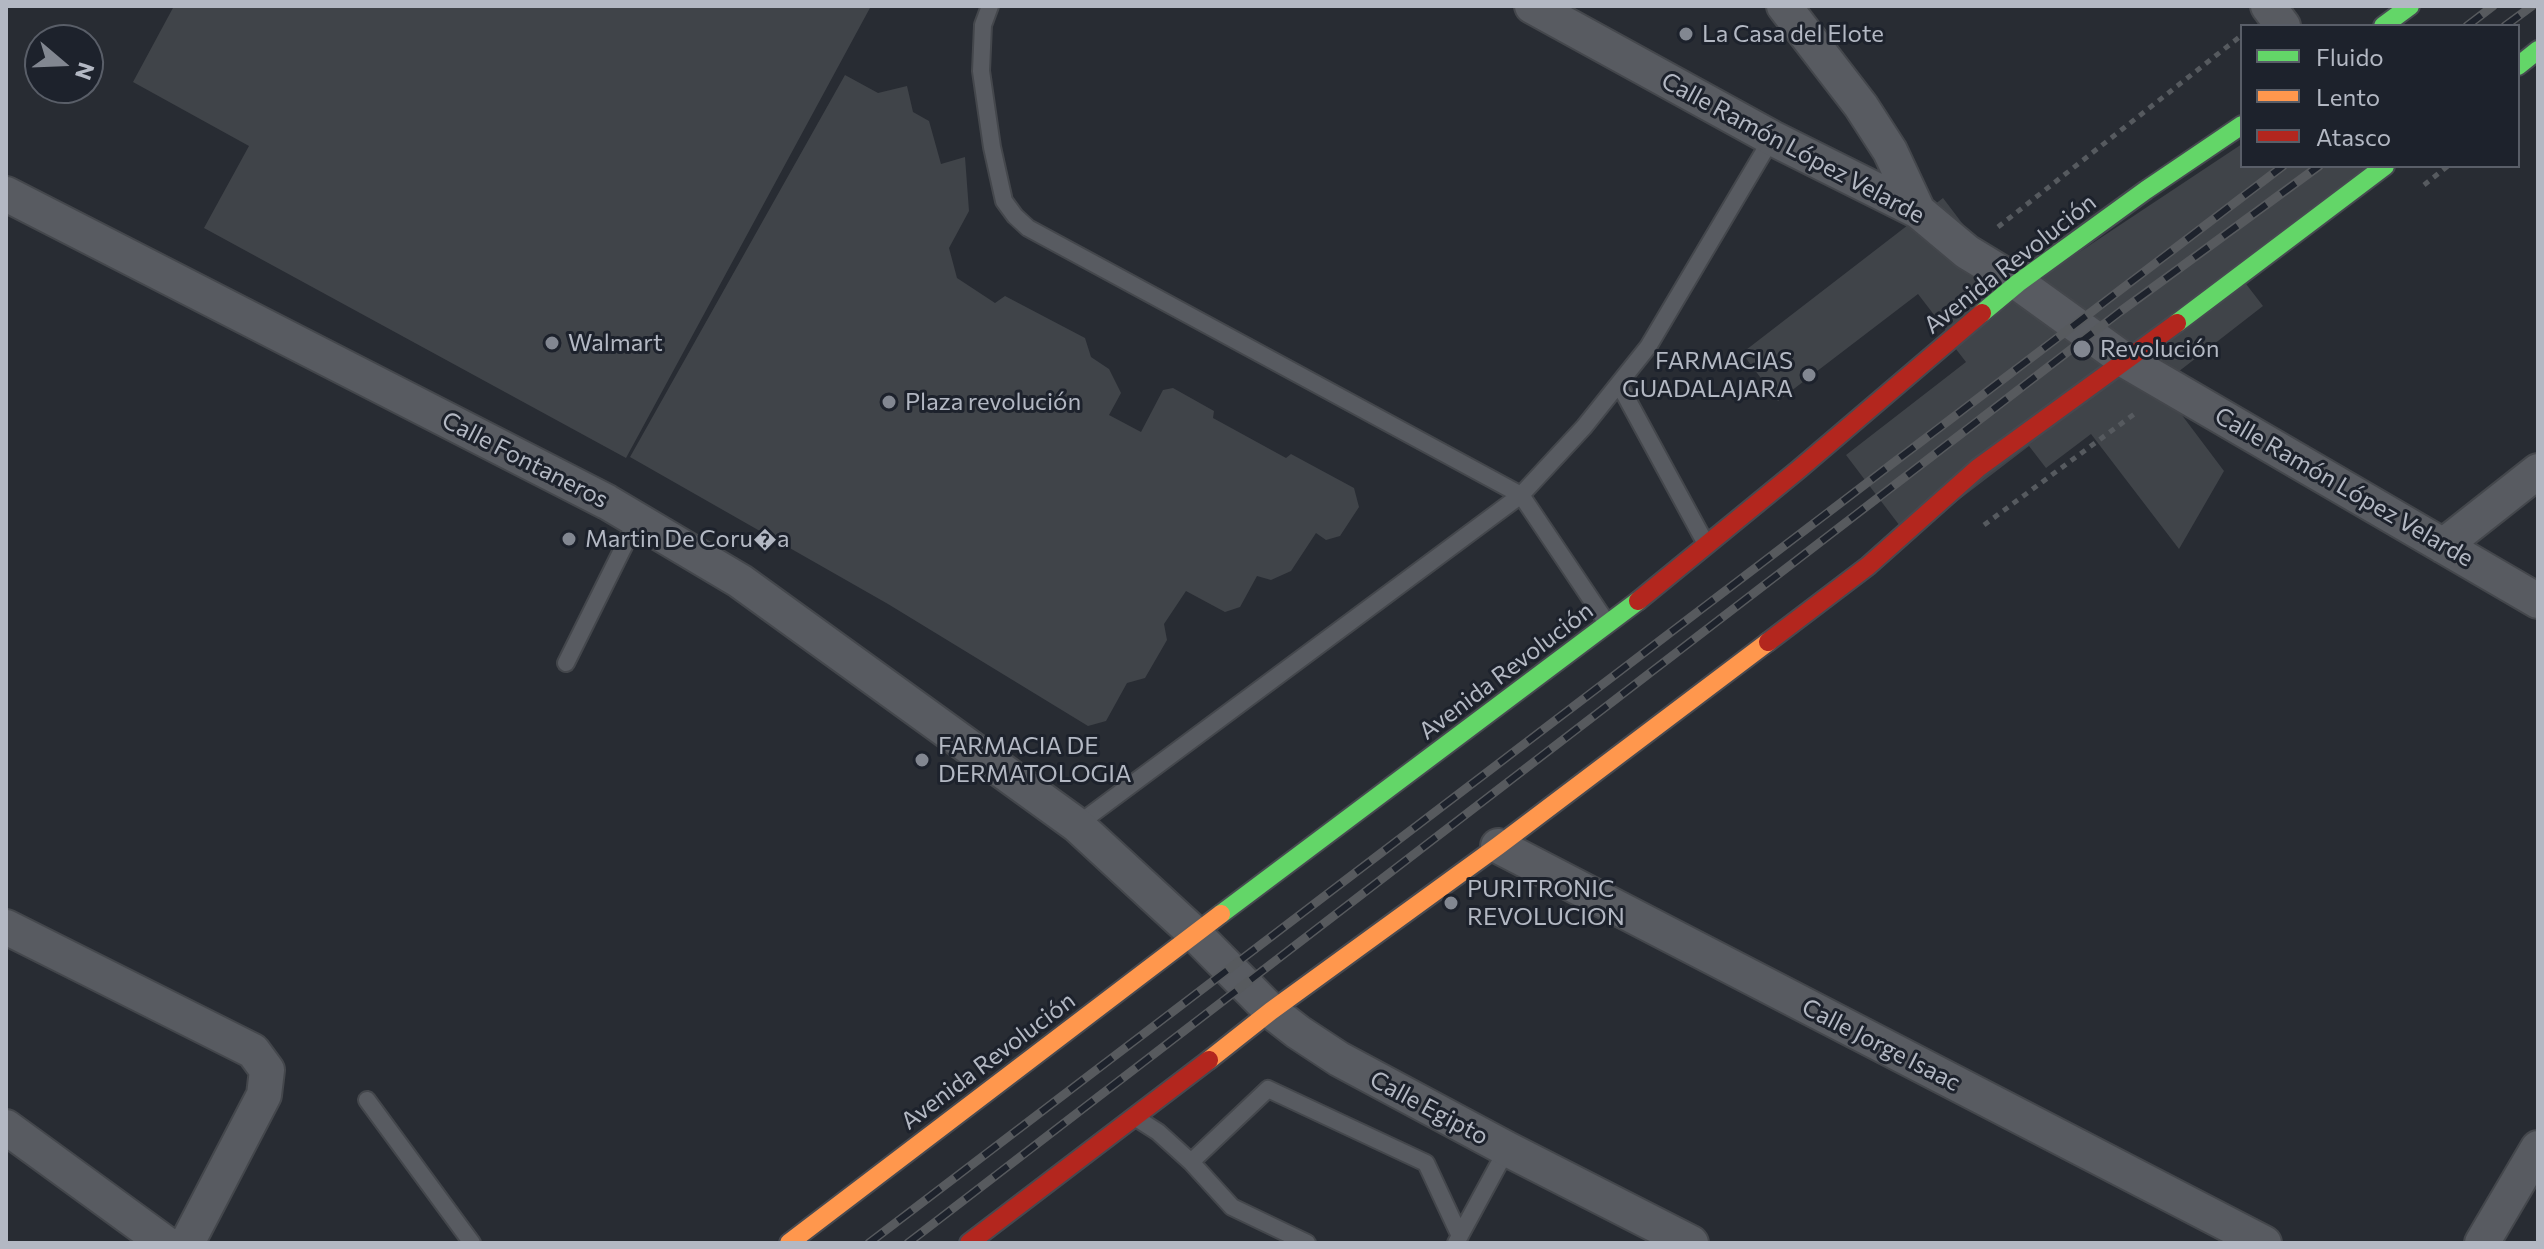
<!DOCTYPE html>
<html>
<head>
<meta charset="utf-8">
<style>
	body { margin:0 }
	#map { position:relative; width:2544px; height:1249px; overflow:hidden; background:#282c33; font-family:Commissioner,sans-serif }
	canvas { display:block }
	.frame { position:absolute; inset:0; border:8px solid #b3b8c3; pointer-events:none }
	.legend { position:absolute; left:2240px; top:24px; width:280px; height:144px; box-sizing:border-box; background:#1d222c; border:2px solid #595e68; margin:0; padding:10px 14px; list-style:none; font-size:24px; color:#b3b8c3 }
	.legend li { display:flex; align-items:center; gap:16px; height:40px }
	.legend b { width:40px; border:2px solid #595e68 }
	.north { position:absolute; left:24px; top:24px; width:80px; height:80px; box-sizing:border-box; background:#1d222c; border:2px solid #595e68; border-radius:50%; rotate:109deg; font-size:22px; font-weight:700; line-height:32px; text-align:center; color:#b3b8c3 }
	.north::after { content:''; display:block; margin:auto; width:28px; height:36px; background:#828791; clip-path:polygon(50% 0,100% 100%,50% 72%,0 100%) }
</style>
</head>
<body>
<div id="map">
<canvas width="2544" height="1249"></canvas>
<div class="frame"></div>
<ul class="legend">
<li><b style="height:10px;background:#63d668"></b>Fluido</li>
<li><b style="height:10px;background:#ff974d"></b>Lento</li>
<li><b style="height:10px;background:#b3261e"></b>Atasco</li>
</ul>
<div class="north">N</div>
</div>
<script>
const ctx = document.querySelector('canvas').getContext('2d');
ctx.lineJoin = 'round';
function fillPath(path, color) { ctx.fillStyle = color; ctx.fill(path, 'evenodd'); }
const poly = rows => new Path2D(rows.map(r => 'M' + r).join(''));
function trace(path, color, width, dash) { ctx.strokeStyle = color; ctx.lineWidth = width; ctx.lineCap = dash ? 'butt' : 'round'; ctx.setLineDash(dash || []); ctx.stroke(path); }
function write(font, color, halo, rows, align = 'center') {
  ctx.font = font + ' Commissioner,sans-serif'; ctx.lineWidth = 6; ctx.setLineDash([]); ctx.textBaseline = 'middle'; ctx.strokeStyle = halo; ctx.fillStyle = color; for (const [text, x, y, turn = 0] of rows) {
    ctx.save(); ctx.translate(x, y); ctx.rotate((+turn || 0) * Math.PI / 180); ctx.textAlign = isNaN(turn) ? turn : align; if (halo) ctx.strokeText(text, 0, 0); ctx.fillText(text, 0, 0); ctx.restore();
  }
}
fillPath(poly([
	[174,6,871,6,626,458,204,228,249,146,133,82],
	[845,75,878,93,907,86,913,112,929,121,941,164,965,157,969,211,949,248,957,278,995,303,1005,296,1085,338,1091,357,1109,369,1121,393,1109,415,1141,432,1163,390,1173,388,1214,411,1213,418,1286,458,1291,454,1354,488,1359,507,1340,536,1326,540,1316,533,1291,571,1271,580,1257,576,1240,607,1225,612,1186,591,1164,624,1167,640,1145,678,1127,683,1106,721,1088,726,888,604,630,457],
	[2242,144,2242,166,2376,166,2243,280,2263,306,2160,386,2224,471,2179,549,2091,434,2046,468,2029,446,1909,538,1846,455,1966,362,1952,344,1955,342,1918,294,1778,401,1742,353,1943,198,2016,294]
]), '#404449');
const lane = poly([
	[990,6,983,25,981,71,992,147,1004,201,1015,216,1028,228,1521,495,1607,623],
	[1619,384,1706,544],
	[566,663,637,520],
	[1077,825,1521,495,1584,427,1648,347,1772,138],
	[367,1100,472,1243],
	[1136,1118,1158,1132,1191,1162,1232,1207,1307,1243],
	[1191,1162,1268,1089,1426,1163,1460,1236],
	[1456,1243,1507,1149]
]);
const street = poly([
	[1532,6,1772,138,1918,211,1967,252,2018,283,2126,361,2538,601],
	[1784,6,1861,106,1890,151,1918,211],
	[2268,6,2283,26],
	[6,194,607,502,740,581,1077,825,1195,934,1271,1011,1298,1032,1339,1059,1507,1149,1691,1243],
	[2443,546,2538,471],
	[1498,846,2264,1243],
	[6,927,253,1051,267,1070,264,1095,187,1243],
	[6,1127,165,1243],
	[2482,1243,2538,1148]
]);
const fast = poly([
	[2383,26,2410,6],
	[2518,66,2538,50],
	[1982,313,2018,283,2146,190,2242,125],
	[2177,323,2385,166],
	[1221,914,1638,601]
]);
const slow = poly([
	[1209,1060,1271,1011,1498,846,1768,642],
	[789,1243,1221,914]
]);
const jam = poly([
	[1638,601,1798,470,1982,313],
	[1768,642,1868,566,1978,468,2177,323],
	[969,1243,1209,1060]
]);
trace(lane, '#44474c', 20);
trace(street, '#44474c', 38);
trace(fast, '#464950', 22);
trace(slow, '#464950', 22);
trace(jam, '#464950', 22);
trace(poly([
	[2424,185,2448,166],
	[1998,227,2242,35],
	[1984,525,2137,412]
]), '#565a5f', 5, [6, 6]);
trace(lane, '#585b61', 16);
trace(street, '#585b61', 34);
trace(fast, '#63d668', 18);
trace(slow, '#ff974d', 18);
trace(jam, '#b3261e', 18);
const rail = poly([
	[2467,26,2493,6],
	[2505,26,2532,6],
	[869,1243,2283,166],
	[908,1243,2121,311,2319,166]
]);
trace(rail, '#575a5e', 9);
trace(rail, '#1d222c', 6, [18]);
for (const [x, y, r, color] of [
	[1686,34,8,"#828791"],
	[552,343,8,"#828791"],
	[2082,349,10,"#828791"],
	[1809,375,8,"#828791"],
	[889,402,8,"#828791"],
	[569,539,8,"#828791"],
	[922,760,8,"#828791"],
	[1451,903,8,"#828791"]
]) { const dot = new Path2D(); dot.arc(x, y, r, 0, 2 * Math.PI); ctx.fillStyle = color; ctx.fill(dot); trace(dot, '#1d222c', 3); }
write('24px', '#b3b8c3', '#1d222c', [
	["La Casa del Elote",1702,34],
	["Walmart",568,343],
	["Revolución",2100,349],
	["FARMACIAS",1793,361,"right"],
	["GUADALAJARA",1793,389,"right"],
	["Plaza revolución",905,402],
	["Martin De Coru�a",585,539],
	["FARMACIA DE",938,746],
	["DERMATOLOGIA",938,774],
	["PURITRONIC",1467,889],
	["REVOLUCION",1467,917]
], 'left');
write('24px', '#b3b8c3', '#1d222c', [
	["Calle Ramón López Velarde",1793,148,28],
	["Avenida Revolución",2010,264,-38],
	["Calle Fontaneros",525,460,27],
	["Calle Ramón López Velarde",2344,487,30],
	["Avenida Revolución",1506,671,-37],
	["Calle Jorge Isaac",1881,1045,27],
	["Avenida Revolución",988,1061,-37],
	["Calle Egipto",1429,1108,28]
]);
</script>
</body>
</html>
